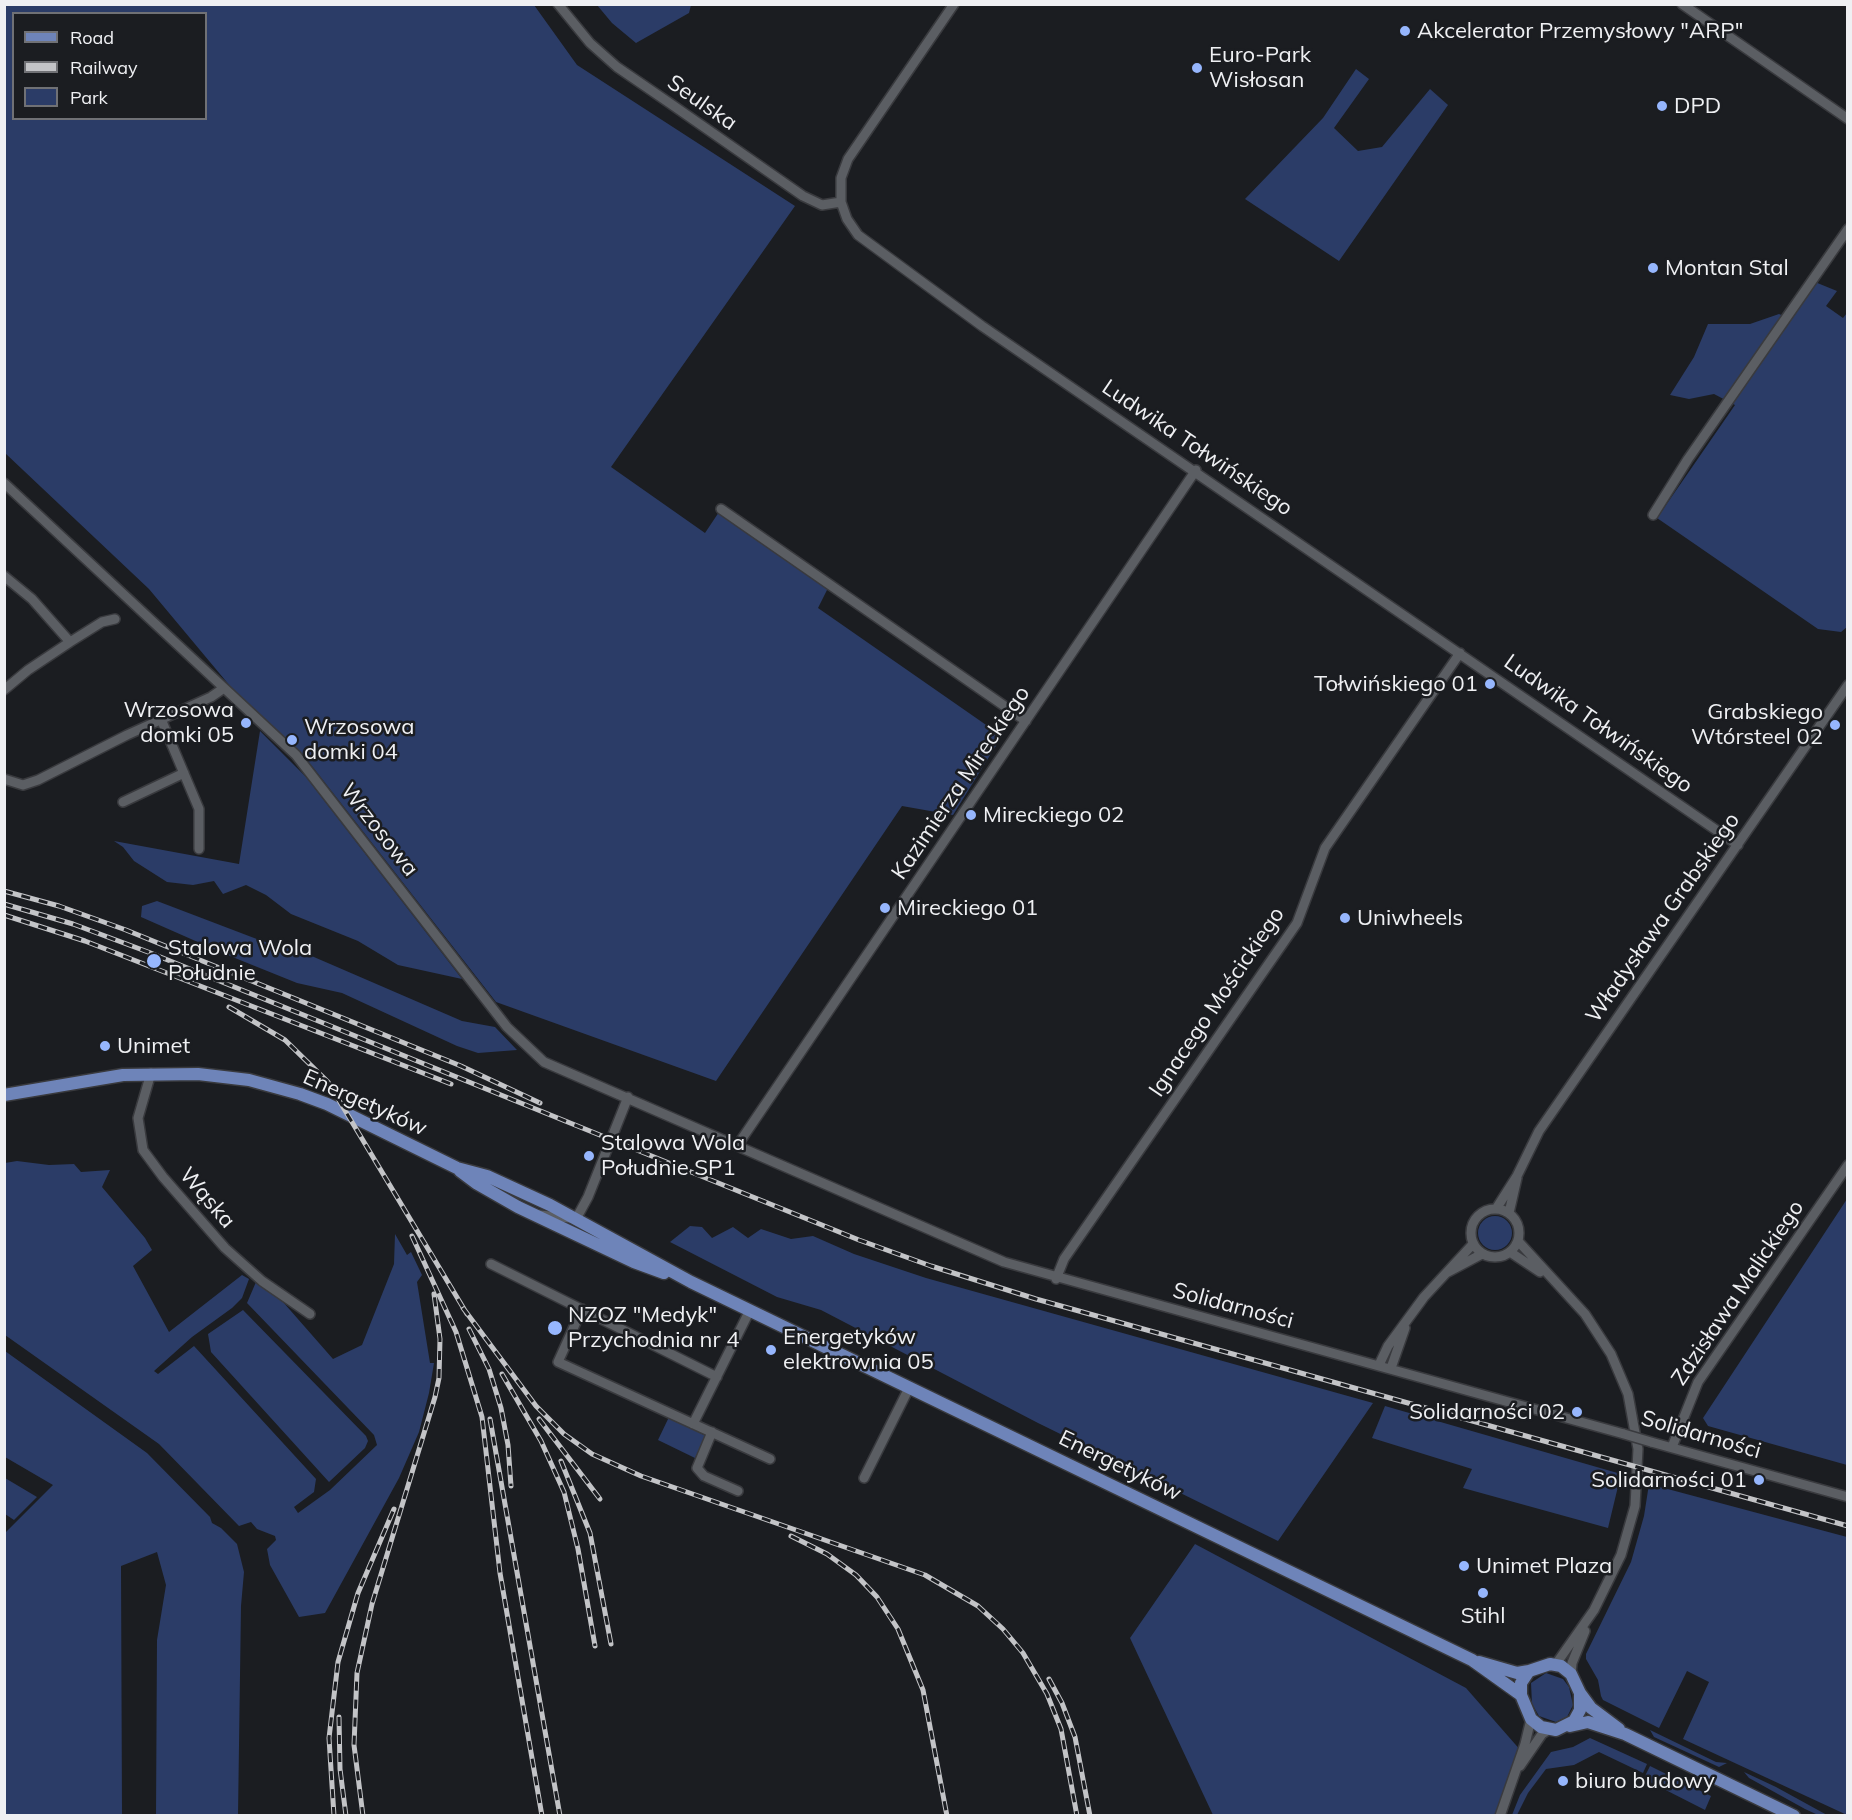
<!DOCTYPE html>
<html>
<head>
<meta charset="utf-8">
<style>
	body { margin:0 }
	#map { position:relative; width:1852px; height:1820px; overflow:hidden; background:#1b1d21; font-family:Mulish,sans-serif }
	canvas { display:block }
	.frame { position:absolute; inset:0; border:6px solid #eff0f3; pointer-events:none }
	.legend { position:absolute; left:12px; top:12px; width:195px; height:108px; box-sizing:border-box; background:#1b1d21; border:2px solid #707175; margin:0; padding:8px 10px; list-style:none; font-size:18px; color:#eff0f3 }
	.legend li { display:flex; align-items:center; gap:12px; height:30px }
	.legend b { width:30px; border:2px solid #707175 }
</style>
</head>
<body>
<div id="map">
<canvas width="1852" height="1820"></canvas>
<div class="frame"></div>
<ul class="legend">
<li><b style="height:8px;background:#6e84b9"></b>Road</li>
<li><b style="height:8px;background:#c3c4c7"></b>Railway</li>
<li><b style="height:16px;background:#2b3c67"></b>Park</li>
</ul>
</div>
<script>
const ctx = document.querySelector('canvas').getContext('2d');
ctx.lineJoin = 'round';
function fillPath(path, color) { ctx.fillStyle = color; ctx.fill(path, 'evenodd'); }
const poly = rows => new Path2D(rows.map(r => 'M' + r).join(''));
function trace(path, color, width, dash) { ctx.strokeStyle = color; ctx.lineWidth = width; ctx.lineCap = dash ? 'butt' : 'round'; ctx.setLineDash(dash || []); ctx.stroke(path); }
function write(font, color, halo, rows, align = 'center') {
  ctx.font = font + ' Mulish,sans-serif'; ctx.lineWidth = 5; ctx.setLineDash([]); ctx.textBaseline = 'middle'; ctx.strokeStyle = halo; ctx.fillStyle = color; for (const [text, x, y, turn = 0] of rows) {
    ctx.save(); ctx.translate(x, y); ctx.rotate((+turn || 0) * Math.PI / 180); ctx.textAlign = isNaN(turn) ? turn : align; if (halo) ctx.strokeText(text, 0, 0); ctx.fillText(text, 0, 0); ctx.restore();
  }
}
fillPath(poly([
	[4,5,534,5,577,65,795,206,611,467,705,533,721,509,830,584,818,608,1002,736,953,815,902,806,716,1081,496,1002,308,761,235,692,149,589,5,453],
	[14,14,206,14,206,118,14,118],
	[597,5,691,5,689,13,636,43,612,23],
	[1356,69,1369,79,1334,128,1358,151,1382,147,1430,89,1448,105,1339,261,1245,199,1323,118],
	[1810,280,1837,291,1826,306,1843,318,1847,313,1847,627,1841,632,1818,629,1657,518,1735,405,1714,394,1689,399,1670,395,1694,357,1708,324,1750,324,1779,314,1786,317],
	[260,731,306,777,462,979,398,965,358,941,291,914,266,895,246,885,223,894,214,881,193,885,167,882,134,861,123,847,114,841,239,864],
	[157,901,262,941,307,954,462,1021,495,1027,517,1050,478,1053,457,1046,342,993,297,983,225,954,141,917,142,906],
	[17,1161,49,1165,74,1164,81,1172,110,1170,102,1187,145,1238,152,1250,133,1266,169,1332,242,1275,249,1279,242,1298,232,1308,192,1337,154,1371,158,1374,194,1346,316,1479,314,1492,294,1507,298,1513,330,1490,377,1445,374,1435,247,1303,256,1282,276,1294,333,1359,362,1345,394,1264,395,1234,407,1255,411,1252,422,1275,417,1282,430,1363,434,1363,429,1393,419,1432,399,1478,325,1613,299,1617,270,1565,267,1549,276,1540,275,1536,257,1529,251,1522,239,1526,159,1444,5,1335,5,1163],
	[1847,1199,1847,1465,1708,1426,1703,1418],
	'1478 1233a17 17 0 1 1 34 0a17 17 0 1 1-34 0Z',
	[690,1226,702,1227,712,1238,733,1227,748,1238,761,1229,791,1239,813,1236,854,1254,926,1278,1373,1403,1278,1541,1038,1423,821,1310,777,1297,670,1242],
	[243,1310,366,1436,368,1441,365,1448,329,1482,211,1352,208,1334],
	[5,1351,147,1453,210,1517,212,1523,221,1528,237,1544,244,1572,241,1606,238,1815,156,1815,157,1640,166,1585,157,1552,121,1566,122,1815,5,1815,5,1533,53,1485,5,1457],
	[1385,1406,1621,1474,1608,1528,1463,1488,1472,1469,1372,1438],
	[669,1417,706,1436,695,1458,658,1440],
	[5,1478,37,1497,14,1520,5,1514],
	[1649,1484,1847,1537,1847,1815,1683,1739,1709,1682,1687,1671,1659,1728,1603,1700,1601,1696,1598,1680,1586,1659,1586,1654,1631,1562,1644,1516],
	[1195,1544,1466,1688,1522,1752,1496,1815,1213,1815,1130,1638],
	[1546,1673,1563,1679,1569,1687,1573,1705,1567,1717,1556,1722,1539,1716,1532,1704,1531,1683],
	[1650,1730,1716,1762,1727,1763,1719,1767,1654,1737],
	[1590,1738,1647,1764,1643,1773,1599,1752,1574,1765,1546,1769,1528,1793,1517,1815,1512,1815,1520,1795,1551,1752,1573,1747],
	[1650,1766,1711,1796,1705,1810,1648,1781,1645,1776],
	[1744,1772,1776,1787,1827,1815,1818,1815,1805,1809,1749,1778]
]), '#2b3c67');
const minor = poly([
	[558,4,590,43,617,67,671,104,803,196,822,205,841,202],
	[954,4,848,159,841,178,841,202,847,219,858,235,982,326,1738,845],
	[1682,4,1848,119],
	[4,483,296,755,507,1027,544,1062,1004,1262,1624,1434],
	[721,509,1026,721],
	[1653,515,1688,459,1848,229],
	[4,576,32,599,70,642],
	[4,690,28,670,70,642,102,622,115,619],
	[161,719,199,809,199,849],
	[4,779,23,785,38,780,127,735,211,697,224,688],
	[123,802,184,773],
	[151,1073,138,1118,143,1150,163,1177,225,1248,262,1281,310,1314],
	[737,1146,1196,470],
	'1471 1233a24 24 0 1 1 48 0a24 24 0 1 1-48 0Z',
	[1496,1209,1517,1176,1539,1131,1848,685],
	[1509,1213,1517,1178],
	[539,1215,570,1218],
	[576,1219,588,1197,628,1097],
	[1518,1241,1585,1314,1611,1354,1628,1394,1638,1449,1635,1506,1621,1555,1594,1610,1556,1664],
	[1510,1252,1540,1272],
	[491,1264,717,1377],
	[1448,1272,1482,1254],
	[1056,1279,1064,1259,1297,923,1325,848,1460,653],
	[582,1309,558,1362,770,1459],
	[1379,1365,1388,1346,1424,1297,1473,1244],
	[1391,1368,1405,1328],
	[693,1424,750,1310],
	[712,1432,697,1468,704,1476,738,1491],
	[1651,1442,1848,1497],
	[1672,1447,1698,1382,1848,1165],
	[864,1478,909,1388],
	[1571,1674,1572,1663,1585,1631],
	[1520,1766,1542,1734,1548,1730],
	[1500,1816,1525,1744,1531,1719]
]);
const major = poly([
	[4,1095,123,1075,198,1074,249,1080,300,1094,327,1104,457,1168,487,1176,550,1205,691,1282,1472,1660,1521,1695],
	[460,1171,476,1183,518,1207,634,1262,664,1273],
	[1479,1662,1517,1673,1529,1671],
	[1550,1664,1561,1666,1571,1674,1580,1693,1580,1710,1574,1721,1556,1730,1541,1727,1531,1719,1521,1695,1521,1683,1529,1671,1550,1664],
	[1580,1693,1591,1708,1619,1729],
	[1570,1726,1588,1722,1625,1734,1794,1816]
]);
trace(minor, '#393a3e', 12);
trace(major, '#393a3e', 15);
trace(minor, '#5b5e63', 9);
trace(major, '#6e84b9', 12);
const rail = poly([
	[4,891,59,906,126,930,461,1066,540,1103],
	[4,904,73,924,148,952,859,1240,931,1266,1036,1299,1848,1526],
	[4,915,85,941,451,1084],
	[229,1007,285,1040,328,1082,467,1314],
	[412,1236,456,1332,482,1417,500,1573,542,1816],
	[463,1308,536,1406,564,1434,592,1454,641,1476,925,1575,978,1606,1003,1629,1023,1653,1047,1694,1061,1729,1077,1816],
	[469,1329,489,1369,501,1408,508,1445,511,1486],
	[502,1374,541,1441,564,1492,578,1549,595,1646],
	[490,1419,560,1816],
	[539,1419,600,1499],
	[561,1461,590,1533,611,1644],
	[791,1536,827,1554,856,1575,877,1597,898,1629,923,1690,947,1816],
	[1049,1679,1062,1703,1075,1737,1090,1816],
	[339,1717,340,1769,346,1816],
	[334,1816,329,1738,338,1662,358,1593,394,1509],
	[363,1816,354,1745,357,1673,372,1604,435,1397,439,1378,440,1339,434,1294]
]);
trace(rail, '#c3c4c7', 5);
trace(rail, '#1b1d21', 3, [9]);
const minorBridge = poly([
	[1624,1434,1651,1442]
]);
trace(minorBridge, '#393a3e', 12, []);
trace(minorBridge, '#5b5e63', 9);
for (const [x, y, r, color] of [
	[1405,31,6,"#96b6fd"],
	[1197,68,6,"#96b6fd"],
	[1662,106,6,"#96b6fd"],
	[1653,268,6,"#96b6fd"],
	[1490,684,6,"#96b6fd"],
	[246,723,6,"#96b6fd"],
	[1835,725,6,"#96b6fd"],
	[292,740,6,"#96b6fd"],
	[971,815,6,"#96b6fd"],
	[885,908,6,"#96b6fd"],
	[1345,918,6,"#96b6fd"],
	[154,961,8,"#96b6fd"],
	[105,1046,6,"#96b6fd"],
	[589,1156,6,"#96b6fd"],
	[555,1328,8,"#96b6fd"],
	[771,1350,6,"#96b6fd"],
	[1577,1412,6,"#96b6fd"],
	[1759,1480,6,"#96b6fd"],
	[1464,1566,6,"#96b6fd"],
	[1483,1593,6,"#96b6fd"],
	[1563,1781,6,"#96b6fd"]
]) { const dot = new Path2D(); dot.arc(x, y, r, 0, 2 * Math.PI); ctx.fillStyle = color; ctx.fill(dot); trace(dot, '#1b1d21', 2); }
write('22px', '#eff0f3', '#1b1d21', [
	["Akcelerator Przemysłowy \"ARP\"",1417,31],
	["Euro-Park",1209,55],
	["Wisłosan",1209,80],
	["DPD",1674,106],
	["Montan Stal",1665,268],
	["Tołwińskiego 01",1478,684,"right"],
	["Wrzosowa",234,710,"right"],
	["domki 05",234,735,"right"],
	["Grabskiego",1823,712,"right"],
	["Wtórsteel 02",1823,737,"right"],
	["Wrzosowa",304,727],
	["domki 04",304,752],
	["Mireckiego 02",983,815],
	["Mireckiego 01",897,908],
	["Uniwheels",1357,918],
	["Stalowa Wola",168,948],
	["Południe",168,973],
	["Unimet",117,1046],
	["Stalowa Wola",601,1143],
	["Południe SP1",601,1168],
	["NZOZ \"Medyk\"",568,1315],
	["Przychodnia nr 4",568,1340],
	["Energetyków",783,1337],
	["elektrownia 05",783,1362],
	["Solidarności 02",1565,1412,"right"],
	["Solidarności 01",1747,1480,"right"],
	["Unimet Plaza",1476,1566],
	["Stihl",1483,1616,"center"],
	["biuro budowy",1575,1781]
], 'left');
write('22px', '#eff0f3', '#1b1d21', [
	["Seulska",702,103,35],
	["Ludwika Tołwińskiego",1197,448,34],
	["Ludwika Tołwińskiego",1598,724,35],
	["Kazimierza Mireckiego",961,783,-56],
	["Wrzosowa",379,830,52],
	["Władysława Grabskiego",1663,918,-55],
	["Ignacego Mościckiego",1217,1002,-56],
	["Energetyków",365,1103,24],
	["Wąska",207,1198,49],
	["Zdzisława Malickiego",1738,1293,-56],
	["Solidarności",1233,1306,15],
	["Solidarności",1701,1435,16],
	["Energetyków",1120,1466,26]
]);
</script>
</body>
</html>
